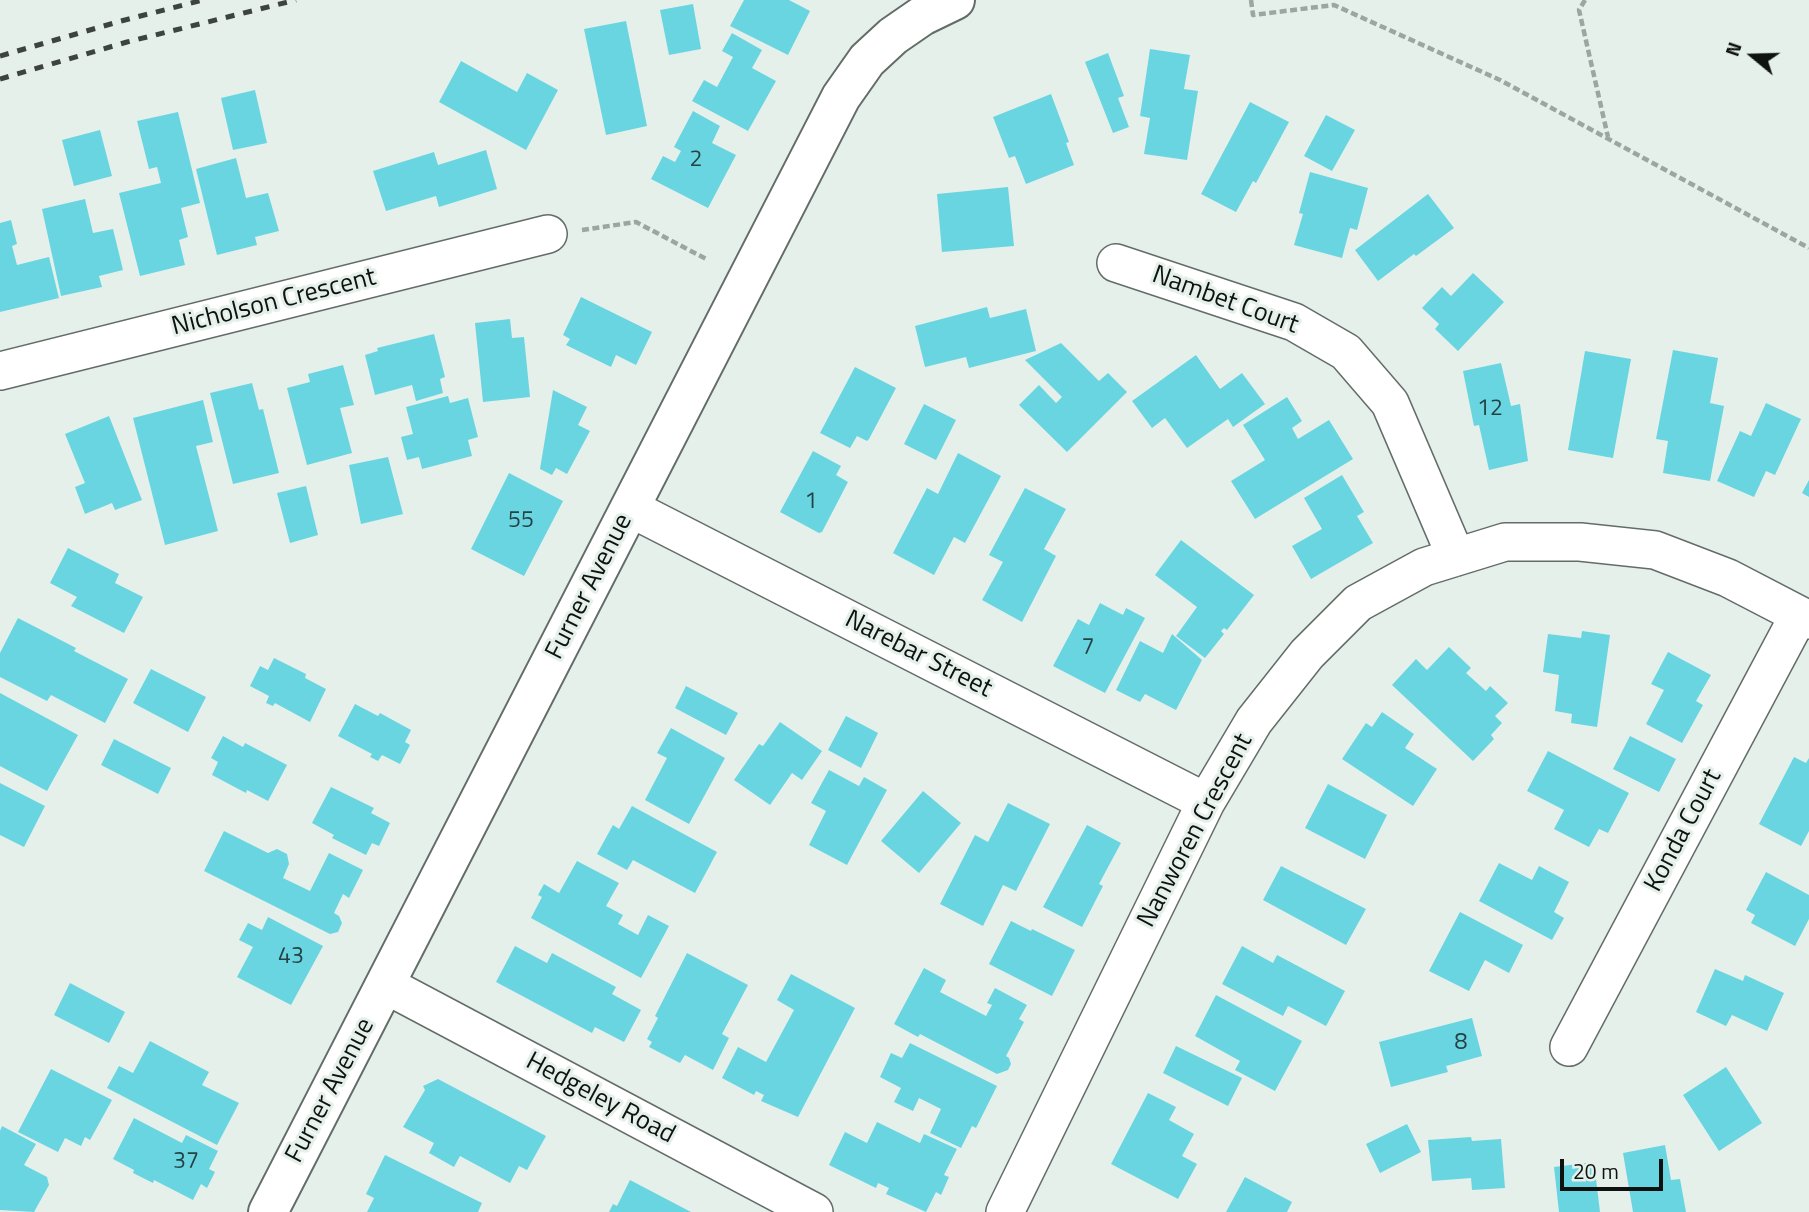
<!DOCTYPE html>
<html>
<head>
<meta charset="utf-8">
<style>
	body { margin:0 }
	#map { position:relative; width:1809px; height:1212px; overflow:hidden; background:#e5f0eb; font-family:"Titillium Web",sans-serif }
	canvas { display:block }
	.north { position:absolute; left:1718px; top:21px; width:70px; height:70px; -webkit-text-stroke:5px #e5f0eb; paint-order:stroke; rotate:289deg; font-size:19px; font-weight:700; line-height:28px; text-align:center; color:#0e1211 }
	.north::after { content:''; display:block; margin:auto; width:24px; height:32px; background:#0e1211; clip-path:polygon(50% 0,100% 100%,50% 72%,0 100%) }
	.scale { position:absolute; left:1560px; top:1159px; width:103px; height:32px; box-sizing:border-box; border:4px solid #0e1211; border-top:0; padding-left:9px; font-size:21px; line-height:24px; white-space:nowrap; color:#0e1211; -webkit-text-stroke:5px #e5f0eb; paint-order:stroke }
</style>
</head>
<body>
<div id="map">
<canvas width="1809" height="1212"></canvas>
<div class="north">N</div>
<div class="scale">20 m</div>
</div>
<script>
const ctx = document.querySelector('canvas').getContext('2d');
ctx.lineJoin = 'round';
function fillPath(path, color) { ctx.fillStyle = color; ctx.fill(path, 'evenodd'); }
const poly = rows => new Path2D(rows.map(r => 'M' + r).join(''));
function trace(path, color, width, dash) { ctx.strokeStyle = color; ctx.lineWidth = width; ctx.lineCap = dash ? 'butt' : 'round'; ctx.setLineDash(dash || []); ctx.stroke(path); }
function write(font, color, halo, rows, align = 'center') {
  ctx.font = font + ' "Titillium Web",sans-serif'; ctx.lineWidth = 6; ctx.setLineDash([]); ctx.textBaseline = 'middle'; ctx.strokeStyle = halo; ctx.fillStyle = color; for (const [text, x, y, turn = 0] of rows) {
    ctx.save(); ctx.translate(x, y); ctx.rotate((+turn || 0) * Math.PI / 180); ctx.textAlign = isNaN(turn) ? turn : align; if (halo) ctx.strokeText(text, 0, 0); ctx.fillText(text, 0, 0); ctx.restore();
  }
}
fillPath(poly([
	[744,0,789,0,810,11,788,55,730,26],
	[693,4,701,49,669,55,660,10],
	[626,21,647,126,606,135,584,29],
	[732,33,762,50,752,68,776,81,748,131,692,101,704,80,717,87,733,57,722,51],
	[1150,49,1190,55,1184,89,1198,91,1187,160,1144,154,1150,118,1140,116],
	[1108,53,1124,96,1118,98,1129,127,1113,133,1085,62],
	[461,61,517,92,527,73,558,90,526,150,439,102],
	[255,90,267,143,233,150,221,98],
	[1051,94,1069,142,1066,143,1074,165,1026,184,1015,156,1009,158,993,117],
	[1250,102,1289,122,1256,183,1253,181,1236,212,1201,194],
	[693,111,720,126,712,143,736,155,708,208,651,179,663,156,675,162,681,151,674,147],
	[178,112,200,203,181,208,188,237,179,240,185,265,140,276,119,193,161,183,157,167,149,169,137,121],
	[1326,115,1355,130,1332,171,1304,156],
	[100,130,112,176,74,186,62,140],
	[486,150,497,189,439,207,436,196,386,211,373,171,434,152,438,165],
	[236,158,246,198,268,193,279,231,255,237,257,245,217,255,196,169],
	[1310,172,1368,188,1357,230,1350,228,1342,258,1294,245,1303,214,1299,213],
	[1008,187,1014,246,942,252,937,194],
	[1428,194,1454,228,1416,256,1414,254,1378,281,1355,250],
	[85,199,93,233,113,229,123,270,99,276,102,287,61,296,42,209],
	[11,220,17,244,12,246,17,265,49,257,59,298,0,312,0,223],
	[1473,273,1504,302,1458,351,1435,329,1439,324,1422,308,1442,287,1451,296],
	[581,297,652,332,636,365,616,355,611,367,566,345,570,339,563,335],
	[987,307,990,318,1026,309,1036,351,969,368,966,357,925,367,915,326],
	[510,319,512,338,524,337,530,397,483,402,475,323],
	[434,334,445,377,440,379,443,393,416,401,412,385,375,395,365,355,378,351,377,348],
	[1061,343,1099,381,1108,373,1127,392,1067,452,1019,405,1039,385,1056,403,1062,397,1025,360],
	[1673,350,1718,358,1710,403,1724,406,1710,481,1663,473,1668,441,1656,439],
	[1585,351,1631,359,1613,458,1568,450],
	[1196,355,1220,389,1242,373,1265,404,1233,427,1228,419,1187,448,1165,418,1152,428,1132,401],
	[1501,363,1511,406,1520,404,1528,461,1489,470,1479,425,1474,426,1463,371],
	[343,365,354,405,340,408,352,453,307,465,287,388,310,382,308,374],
	[855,367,896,388,869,439,867,441,857,436,850,448,820,433],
	[252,383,259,410,263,409,279,473,233,484,210,393],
	[553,390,587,407,578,425,590,431,567,474,556,468,552,475,540,469],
	[448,396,450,403,468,398,478,437,468,440,472,456,422,469,419,457,407,460,401,437,413,434,406,407],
	[1287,397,1302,421,1292,428,1298,439,1329,420,1353,459,1255,519,1231,481,1265,460,1243,425],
	[203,400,213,442,196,446,218,531,165,545,133,418],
	[1766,403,1801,419,1775,475,1766,471,1754,497,1717,481,1740,431,1751,436],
	[924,404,956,420,936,460,904,444],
	[109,416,142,500,115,510,112,503,85,514,75,487,85,483,65,434],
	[813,451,841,466,836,475,848,482,822,532,819,533,780,512],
	[958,453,1001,476,965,543,954,537,934,575,893,553,927,488,938,494],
	[388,457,403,514,361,524,349,465],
	[509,473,563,501,524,576,471,549],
	[1342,475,1364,512,1357,516,1373,543,1311,579,1292,546,1322,529,1304,498],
	[1809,480,1809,497,1802,493],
	[306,486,318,535,290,543,277,493],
	[1025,488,1066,509,1044,549,1056,556,1022,622,982,600,1003,562,989,555],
	[1181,540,1254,595,1227,630,1224,628,1221,631,1224,634,1205,658,1176,636,1197,607,1155,575],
	[68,548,119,574,115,583,143,597,124,633,71,606,77,597,50,583],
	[1100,603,1123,615,1126,608,1145,618,1105,693,1053,666,1078,619,1089,625],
	[18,618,76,648,74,651,128,679,105,723,51,695,47,701,0,677,0,653],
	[1582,631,1610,635,1597,727,1571,723,1572,714,1555,711,1559,675,1543,672,1548,634,1581,638],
	[1172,634,1202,660,1176,710,1145,694,1140,702,1116,690,1140,641,1163,653],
	[1449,647,1471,668,1466,673,1486,691,1490,686,1508,703,1495,716,1502,723,1491,735,1494,739,1473,761,1392,685,1416,659,1427,670],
	[1668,652,1711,675,1696,701,1703,705,1682,743,1646,724,1664,690,1651,684],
	[274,658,306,674,305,678,326,689,310,722,275,703,273,706,266,703,269,696,250,686,260,666,268,670],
	[151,669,206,697,188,732,133,703],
	[686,686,738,713,726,735,675,708],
	[0,693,78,735,47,791,0,766],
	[355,704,378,716,380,713,411,730,405,742,410,745,400,764,382,755,378,761,370,757,372,754,338,736],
	[1382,712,1414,734,1405,748,1437,769,1413,806,1342,759,1366,723,1372,727],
	[846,716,878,733,861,768,828,750],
	[780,722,822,751,802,780,792,773,770,805,734,780,759,744,763,746],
	[671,728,725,758,689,824,645,800,667,758,657,753],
	[223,736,243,747,245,743,287,765,268,801,247,790,246,793,212,775,218,762,211,758],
	[1630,736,1676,759,1659,792,1613,769],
	[114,739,171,768,158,794,101,765],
	[1548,751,1629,793,1608,833,1599,829,1589,847,1554,829,1564,810,1527,791],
	[1794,757,1806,763,1809,758,1809,831,1801,846,1759,824],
	[829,770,859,786,864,777,887,790,847,865,809,845,826,811,811,803],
	[0,783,45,806,24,847,0,835],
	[1328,784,1387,815,1365,859,1305,828],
	[331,787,374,808,371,813,390,823,379,846,372,843,366,855,332,838,334,835,312,823],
	[923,791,961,823,919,873,881,841],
	[1008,803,1050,824,1016,891,1003,885,983,926,940,904,975,835,988,842],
	[632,806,717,852,695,893,633,860,627,870,597,854,613,825,619,829],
	[1087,825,1121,843,1099,884,1103,886,1082,927,1043,907],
	[224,831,268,853,277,849,287,854,289,864,283,878,310,891,329,853,363,870,349,898,343,894,334,913,339,916,342,923,338,932,330,934,204,871],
	[577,861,619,883,606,906,623,915,618,924,638,935,648,915,669,926,641,978,531,918,542,897,538,895,544,884,559,893],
	[1499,863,1532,880,1539,866,1569,882,1554,912,1564,918,1552,940,1479,901],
	[1281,866,1366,909,1346,945,1263,900],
	[1766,872,1809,895,1809,919,1795,946,1751,923,1755,915,1746,910],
	[1460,912,1523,945,1509,973,1485,960,1469,991,1429,971],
	[268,917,323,946,291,1005,237,977,253,947,239,940,248,923,262,930],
	[1011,921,1031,931,1032,929,1075,950,1052,996,989,964],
	[515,946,547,963,552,953,616,987,612,994,641,1010,624,1042,595,1027,592,1033,496,982],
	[1242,946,1273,963,1277,955,1345,991,1326,1026,1288,1006,1283,1016,1222,984],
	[687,953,748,985,722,1034,729,1038,713,1070,685,1055,680,1063,649,1047,652,1042,647,1039,658,1018,655,1016],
	[924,968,946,980,940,992,986,1016,992,1005,987,1003,995,988,1027,1005,1019,1019,1024,1022,1006,1056,1009,1058,1011,1064,1008,1070,997,1074,920,1034,918,1037,894,1024],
	[1715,969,1743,981,1745,975,1784,993,1767,1031,1732,1015,1726,1026,1696,1012],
	[791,974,855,1008,798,1117,761,1101,764,1095,756,1091,754,1095,722,1078,738,1047,766,1062,794,1010,777,1000],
	[70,983,125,1012,109,1043,54,1015],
	[1216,995,1302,1041,1275,1091,1235,1070,1240,1061,1195,1036],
	[1472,1018,1482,1056,1446,1066,1448,1072,1391,1087,1379,1042],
	[150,1041,209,1072,202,1085,239,1103,217,1145,107,1088,119,1066,133,1073],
	[910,1043,997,1086,976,1128,972,1126,961,1148,930,1133,941,1109,919,1098,913,1111,894,1102,901,1088,880,1077,891,1053,902,1058],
	[1176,1046,1242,1078,1228,1106,1163,1073],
	[1726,1067,1762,1123,1719,1151,1683,1095],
	[51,1069,112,1100,90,1140,85,1137,81,1146,65,1138,58,1152,18,1132],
	[438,1079,546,1136,527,1170,519,1166,510,1183,460,1156,454,1167,429,1153,434,1143,403,1127,425,1090,423,1086],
	[1148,1093,1176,1107,1169,1120,1194,1134,1182,1156,1197,1164,1178,1199,1111,1164],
	[134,1118,182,1143,186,1135,218,1151,209,1169,215,1172,207,1188,201,1184,193,1200,154,1180,153,1183,133,1173,134,1170,113,1159],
	[877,1122,920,1143,924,1134,957,1149,944,1175,949,1177,941,1195,936,1192,926,1212,886,1194,889,1188,878,1183,876,1188,829,1165,845,1132,867,1143],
	[1407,1124,1421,1152,1380,1173,1366,1144],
	[2,1126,36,1144,24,1165,47,1177,49,1185,34,1212,0,1210,0,1131],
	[1471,1137,1472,1141,1501,1139,1505,1188,1472,1190,1471,1178,1432,1181,1428,1140],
	[1665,1145,1671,1180,1680,1179,1686,1212,1633,1212,1623,1153],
	[385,1155,482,1203,478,1212,367,1212,374,1198,366,1194],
	[1594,1162,1600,1212,1559,1212,1554,1167],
	[1245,1177,1292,1202,1287,1212,1226,1212],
	[630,1180,691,1212,609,1212,613,1204,617,1206]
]), '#69d5e0');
const street = poly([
	[1116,263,1294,322,1346,352,1390,403,1456,557],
	[0,371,548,234],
	[630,508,1206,802],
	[386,985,814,1212],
	[1569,1047,1799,615],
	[1005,1212,1206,802,1254,721,1307,654,1358,603,1424,567,1505,542,1580,542,1655,550,1728,578,1809,620]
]);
const secondary = poly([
	[268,1212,841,97,867,60,893,36,922,16,955,0]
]);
trace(street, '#636c68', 40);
trace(secondary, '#636c68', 42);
trace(poly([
	[1251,0,1253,15,1334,5,1500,80,1809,248],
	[1585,0,1579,10,1608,137],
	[582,230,636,222,708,260]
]), '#9ca5a1', 4.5, [7, 3.5]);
trace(street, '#fff', 37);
trace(secondary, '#fff', 38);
trace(poly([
	[0,56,121,21,203,0],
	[0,79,127,42,296,0]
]), '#3d4341', 5, [9, 9]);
write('23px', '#254345', null, [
	["2",696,160],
	["12",1490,409],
	["1",811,502],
	["55",521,521],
	["7",1088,648],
	["43",291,957],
	["8",1461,1043],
	["37",186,1162]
]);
write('26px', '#0e1211', '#e5f0eb', [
	["Nambet Court",1225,301,20],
	["Nicholson Crescent",274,303,-14],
	["Furner Avenue",590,587,-63],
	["Narebar Street",918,655,27],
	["Nanworen Crescent",1196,831,-62],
	["Konda Court",1684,831,-62],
	["Furner Avenue",331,1091,-62],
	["Hedgeley Road",600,1099,28]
]);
</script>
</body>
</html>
